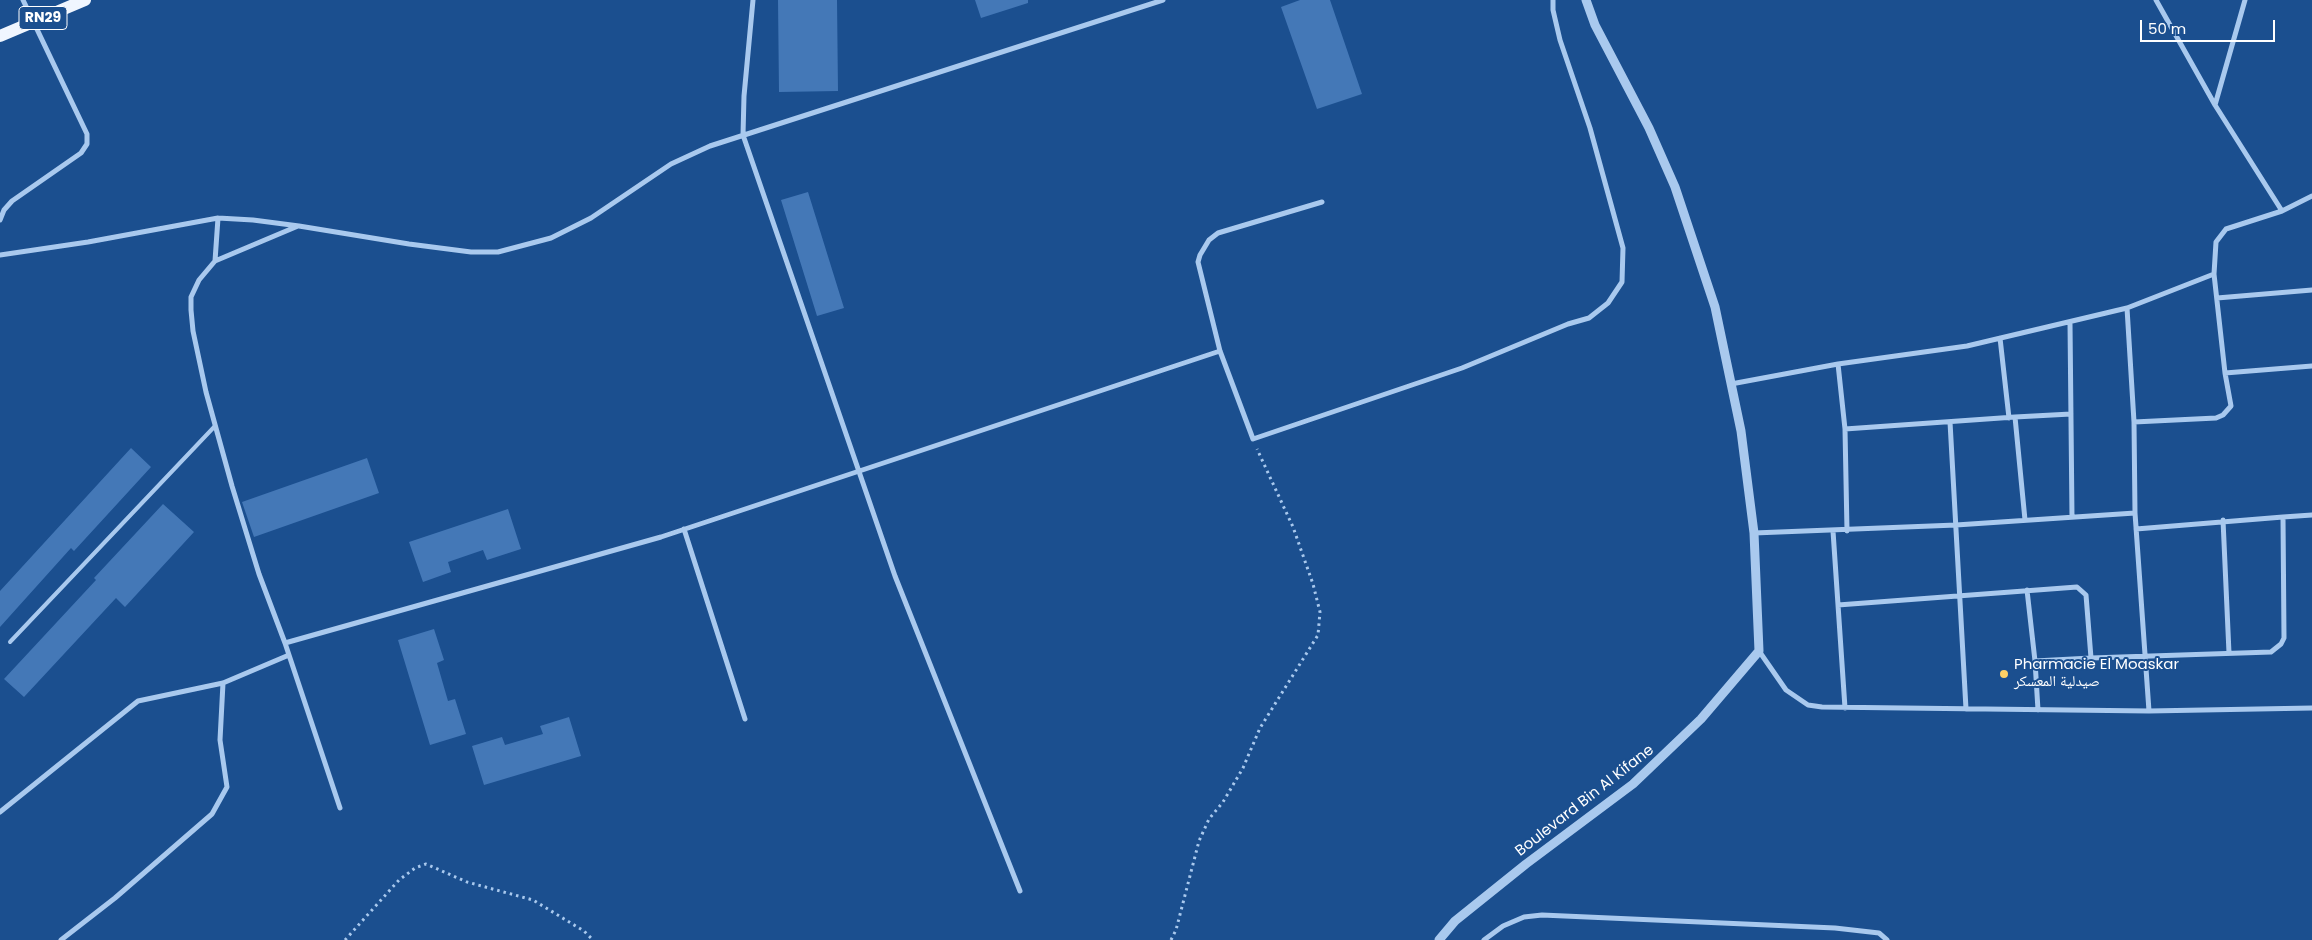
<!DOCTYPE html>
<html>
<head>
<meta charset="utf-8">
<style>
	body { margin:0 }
	#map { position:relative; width:2312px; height:940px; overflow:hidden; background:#1b4f8f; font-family:Poppins,sans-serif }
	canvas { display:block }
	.scale { position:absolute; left:2140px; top:20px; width:135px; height:22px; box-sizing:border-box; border:2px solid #fff; border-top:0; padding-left:6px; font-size:15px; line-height:18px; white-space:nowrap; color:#fff; -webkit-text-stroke:4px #1b4f8f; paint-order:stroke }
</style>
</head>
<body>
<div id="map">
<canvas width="2312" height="940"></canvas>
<div class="scale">50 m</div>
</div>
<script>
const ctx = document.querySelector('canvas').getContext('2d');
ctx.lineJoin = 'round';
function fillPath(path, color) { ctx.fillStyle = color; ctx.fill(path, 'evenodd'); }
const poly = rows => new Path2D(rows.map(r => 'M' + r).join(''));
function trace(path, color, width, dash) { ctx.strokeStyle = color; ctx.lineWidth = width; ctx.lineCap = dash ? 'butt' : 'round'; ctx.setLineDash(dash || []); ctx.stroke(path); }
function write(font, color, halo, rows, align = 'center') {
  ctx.font = font + ' Poppins,"Noto Naskh Arabic",sans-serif'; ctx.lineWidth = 4; ctx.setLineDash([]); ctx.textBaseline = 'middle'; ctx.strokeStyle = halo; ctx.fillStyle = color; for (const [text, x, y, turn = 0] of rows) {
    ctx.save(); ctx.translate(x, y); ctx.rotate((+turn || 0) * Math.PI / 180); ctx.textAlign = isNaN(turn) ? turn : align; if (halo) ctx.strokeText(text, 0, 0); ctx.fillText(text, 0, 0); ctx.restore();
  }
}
fillPath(poly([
	[778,0,837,0,838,91,779,92],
	[975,0,1028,0,1028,3,981,18],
	[1300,0,1330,0,1362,94,1317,109,1281,7],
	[808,192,844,308,817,316,781,200],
	[131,448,151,467,74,551,71,548,0,627,0,591],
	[367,458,379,493,254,537,242,502],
	[163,504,194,532,125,607,116,598,24,697,4,679,96,580,94,578],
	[508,509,521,549,487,560,483,550,448,562,451,572,423,582,409,542],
	[434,629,444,660,437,663,448,701,455,699,466,734,430,745,398,640],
	[569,717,581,756,484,785,472,746,502,737,505,745,543,734,540,726]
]), '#4478b7');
trace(poly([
	[345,940,399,880,415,868,426,864,467,882,533,900,584,931,593,940],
	[1171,940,1176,930,1199,841,1209,819,1223,802,1243,768,1260,728,1318,635,1320,612,1313,584,1293,527,1257,449]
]), '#a9c9ee', 3, [2.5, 4]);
trace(poly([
	[10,642,215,426]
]), '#a9c9ee', 4);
trace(poly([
	[753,0,744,96,743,135,895,576,1020,891],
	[2156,0,2215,105,2282,211],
	[2215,105,2245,0],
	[1322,202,1218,233,1209,240,1200,255,1198,262,1220,351,1253,439,1462,368,1568,324,1589,318,1608,303,1622,282,1623,248,1590,128,1560,40,1553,10,1553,0],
	[0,220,4,210,12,201,81,153,87,144,87,134,23,0],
	[298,226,215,261,199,280,191,297,191,310,193,331,206,392,232,486,259,574,285,643,340,808],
	[0,255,88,242,218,218,253,220,299,226,409,244,471,252,498,252,551,238,591,218,671,164,710,146,1163,0],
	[215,261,218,218],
	[2217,298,2312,290],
	[2127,308,2134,422,2135,513,2149,711],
	[2070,323,2072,517],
	[2000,338,2009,418],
	[1838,364,1845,429,1847,531],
	[2225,373,2312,366],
	[1731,384,1838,364,1967,346,2127,308,2214,274,2216,242,2226,229,2282,211,2312,196],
	[2015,417,2071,414],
	[1950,422,1966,709],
	[2134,422,2216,418,2223,415,2231,406,2225,373,2214,274],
	[1845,429,2015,417,2025,520],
	[2283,517,2312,515],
	[2223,520,2229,653],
	[684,529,745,719],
	[1833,531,1845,708],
	[1754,533,1956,525,2135,513],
	[2027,590,2035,661,2091,658],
	[1838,605,2077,587,2086,595,2091,658,2271,652,2281,644,2284,638,2283,517,2136,529],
	[285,643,661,537,1220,351],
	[1759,651,1786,690,1808,705,1822,707,2149,711,2312,708],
	[2035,661,2038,710],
	[0,812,138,701,223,683,289,655],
	[61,940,115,898,212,814,227,787,220,740,223,683],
	[1484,940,1503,926,1524,917,1542,915,1835,928,1879,933,1887,940]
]), '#a9c9ee', 5);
trace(poly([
	[1439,940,1455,921,1526,864,1633,784,1701,719,1759,651,1754,533,1741,431,1715,307,1675,187,1649,128,1595,25,1586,0]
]), '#a9c9ee', 9);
trace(poly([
	[0,36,85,0]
]), '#f0f6ff', 12);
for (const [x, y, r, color] of [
	[2004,674,5,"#ffd166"]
]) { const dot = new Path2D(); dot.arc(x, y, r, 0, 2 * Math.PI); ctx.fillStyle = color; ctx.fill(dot); trace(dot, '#1b4f8f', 2); }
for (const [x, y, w] of [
	[43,18,48]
]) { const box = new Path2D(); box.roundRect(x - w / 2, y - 11.5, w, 23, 4); ctx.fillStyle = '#1b4f8f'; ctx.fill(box); trace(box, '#fff', 1); }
write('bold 14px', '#fff', null, [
	["RN29",43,18]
]);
write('15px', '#fff', '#1b4f8f', [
	["Pharmacie El Moaskar",2014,665],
	["صيدلية المعسكر",2014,682]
], 'left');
write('15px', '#fff', '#1b4f8f', [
	["Boulevard Bin Al Kifane",1585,801,-38]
]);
</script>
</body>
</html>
